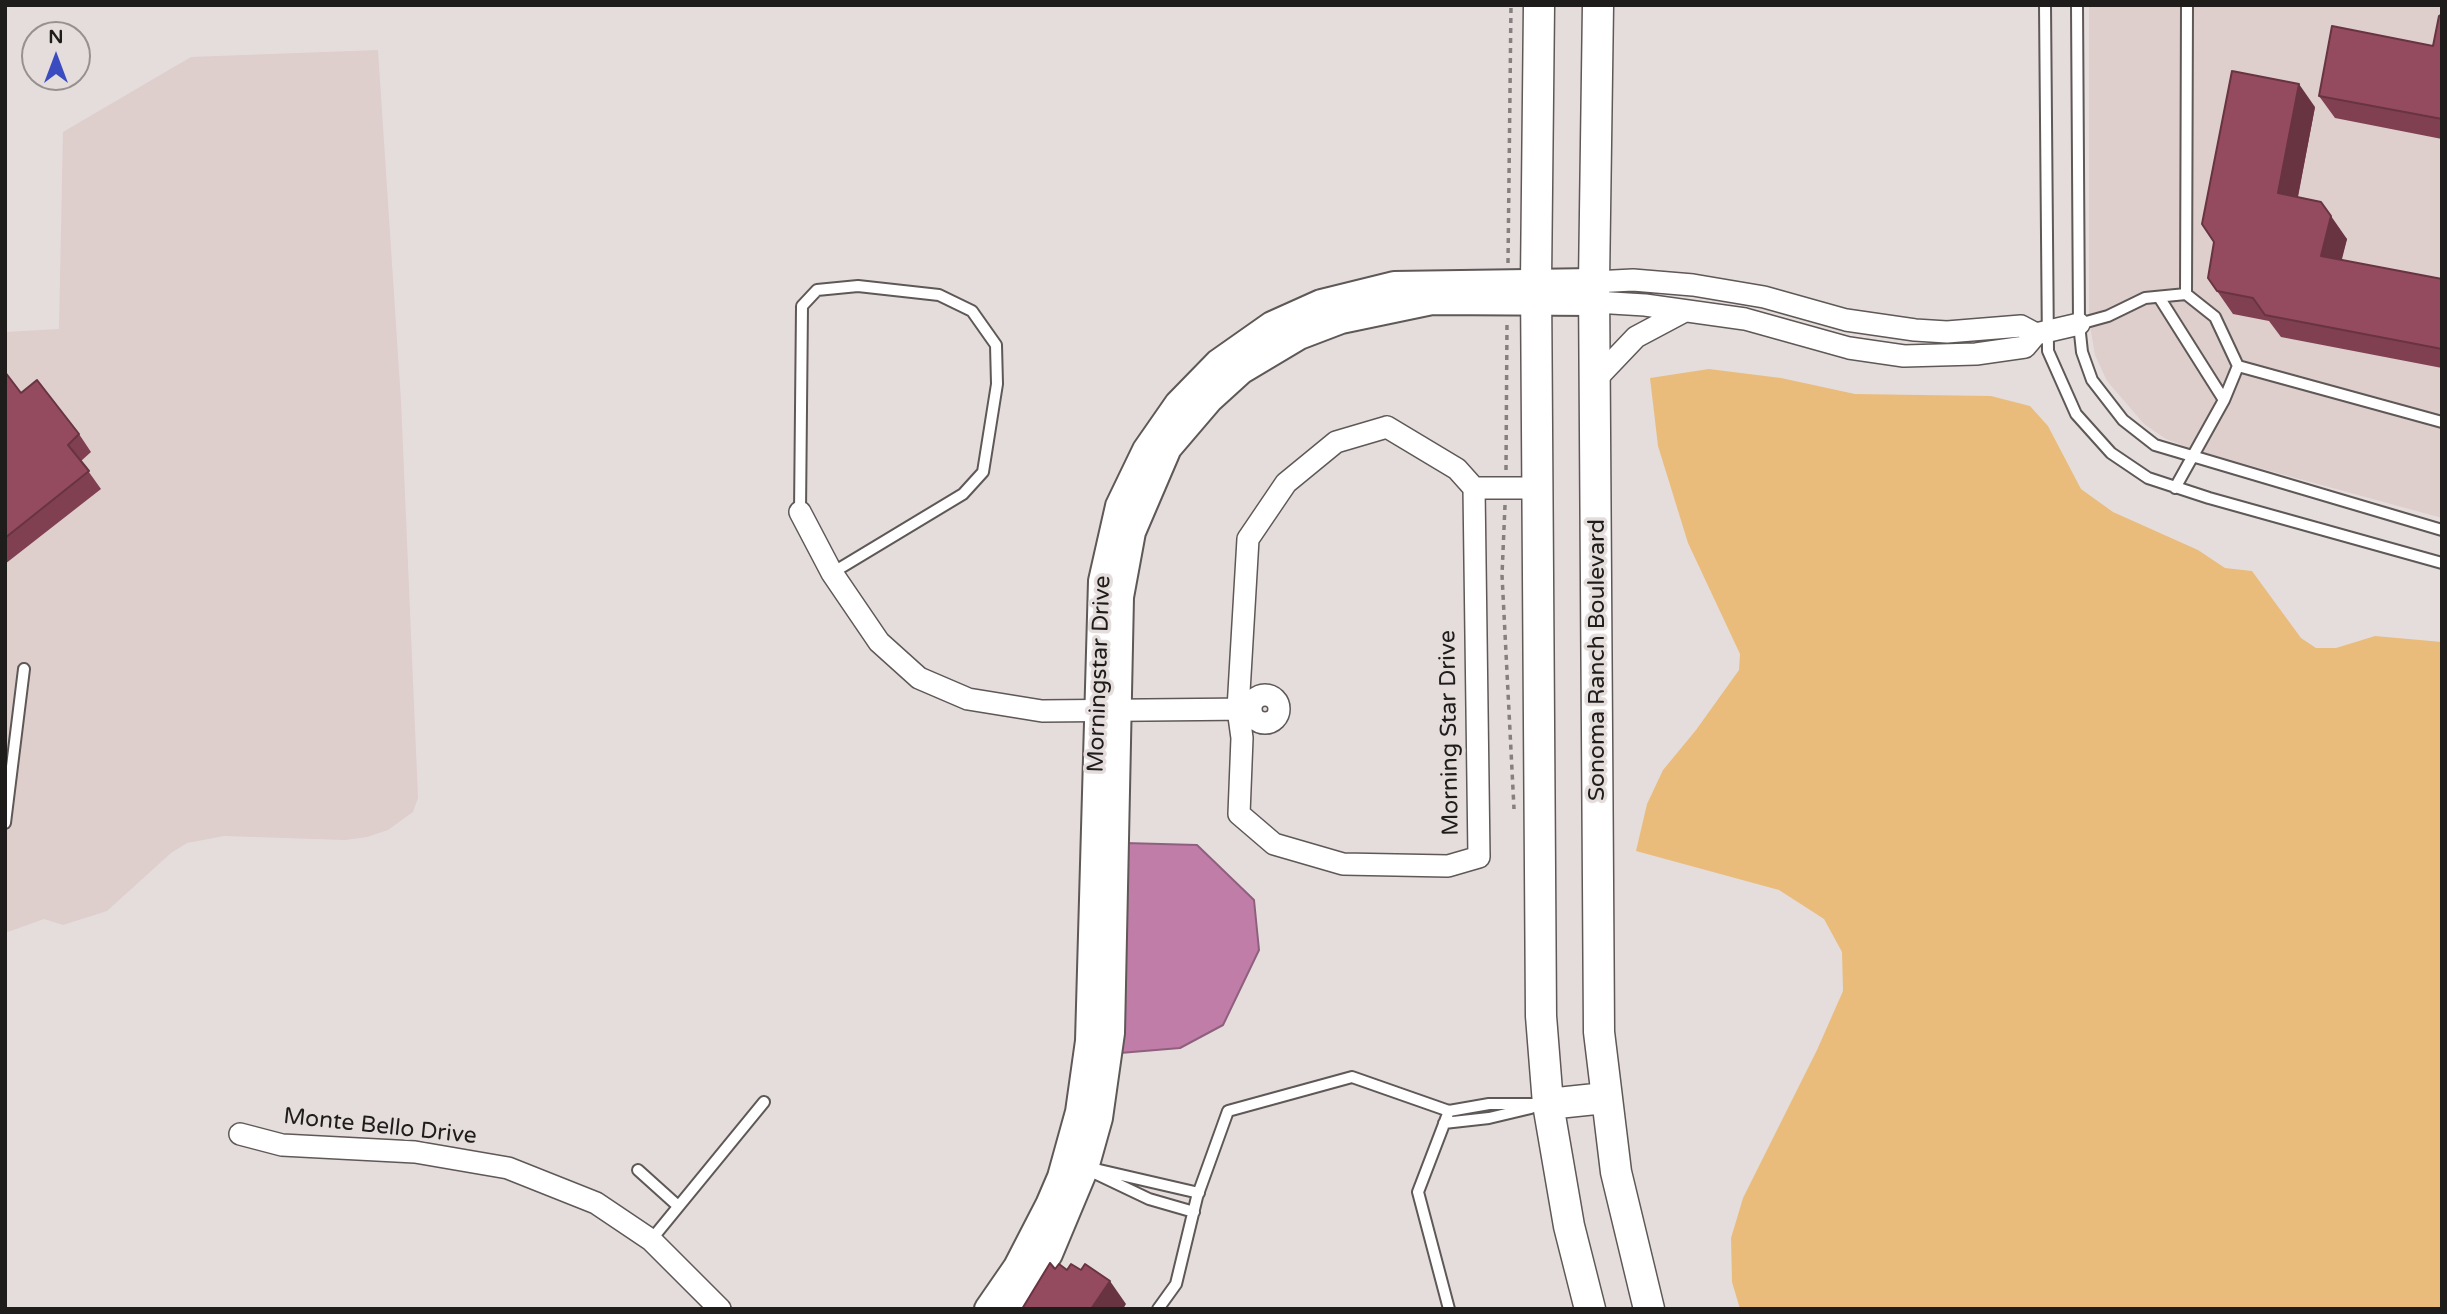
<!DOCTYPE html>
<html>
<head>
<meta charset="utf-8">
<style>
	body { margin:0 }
	#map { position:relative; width:2447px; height:1314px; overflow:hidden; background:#e5dddc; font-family:"Varela Round",sans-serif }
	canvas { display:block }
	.frame { position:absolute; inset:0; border:7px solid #1f1c1c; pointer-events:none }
	.north { position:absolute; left:21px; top:21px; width:70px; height:70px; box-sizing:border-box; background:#e5dddc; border:2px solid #96908f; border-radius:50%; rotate:0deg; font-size:19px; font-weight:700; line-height:28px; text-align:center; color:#1f1c1c }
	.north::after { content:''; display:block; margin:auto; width:24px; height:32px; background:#3a4cbf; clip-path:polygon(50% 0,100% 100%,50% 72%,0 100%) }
</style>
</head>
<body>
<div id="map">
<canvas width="2447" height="1314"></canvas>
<div class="frame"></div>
<div class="north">N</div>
</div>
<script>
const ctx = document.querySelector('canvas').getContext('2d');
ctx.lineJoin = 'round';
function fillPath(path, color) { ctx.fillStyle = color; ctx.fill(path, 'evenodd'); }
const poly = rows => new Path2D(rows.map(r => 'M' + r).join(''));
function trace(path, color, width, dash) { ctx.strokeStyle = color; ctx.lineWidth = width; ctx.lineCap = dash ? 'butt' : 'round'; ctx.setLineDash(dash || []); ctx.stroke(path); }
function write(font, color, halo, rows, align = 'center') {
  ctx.font = font + ' "Varela Round",sans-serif'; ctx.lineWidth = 7; ctx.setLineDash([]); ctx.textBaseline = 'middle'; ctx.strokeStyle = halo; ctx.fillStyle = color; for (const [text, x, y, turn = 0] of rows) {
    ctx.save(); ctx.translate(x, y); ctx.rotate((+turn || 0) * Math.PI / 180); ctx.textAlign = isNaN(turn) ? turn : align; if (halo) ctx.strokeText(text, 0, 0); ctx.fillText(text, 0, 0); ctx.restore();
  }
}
fillPath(poly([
	[2089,5,2442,5,2442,518,2201,452,2166,439,2144,424,2107,381,2095,355,2089,320],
	[378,50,401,401,418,798,413,812,388,830,367,837,345,840,224,836,187,843,171,853,107,911,63,925,44,919,5,933,5,332,59,329,63,132,191,57]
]), '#dececc');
fillPath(poly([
	[1709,369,1781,378,1855,394,1991,396,2030,406,2048,426,2081,489,2113,512,2198,550,2225,568,2252,571,2301,638,2316,648,2336,648,2375,636,2442,642,2442,1309,1740,1309,1732,1282,1731,1238,1743,1198,1817,1050,1843,991,1842,952,1824,919,1779,890,1636,851,1647,804,1663,770,1696,730,1739,670,1740,654,1688,543,1658,446,1650,378]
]), '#eabc7c');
const water = poly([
	[1125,843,1197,845,1254,900,1259,950,1223,1025,1180,1048,1120,1053,1125,843]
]);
fillPath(water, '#bf7da8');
trace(water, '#8f607e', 2);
const service = poly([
	[2045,5,2048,351,2076,414,2111,453,2148,478,2209,498,2442,563],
	[2077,5,2079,324,2082,352,2092,380,2123,420,2155,445,2442,530],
	[2186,294,2187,5],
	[2159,297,2224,400],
	[2079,324,2108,316,2145,298,2186,294,2215,317,2238,366,2224,400,2175,488],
	[2238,366,2442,422],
	[800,512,802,306,817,290,858,286,939,295,972,311,996,345,997,384,983,472,963,494,832,573],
	[5,823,24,669],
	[1444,1123,1489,1118,1531,1108],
	[1086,1169,1149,1199,1194,1212],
	[1095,1169,1199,1193],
	[638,1170,678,1206],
	[651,1240,764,1102],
	[1158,1309,1176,1284,1197,1197,1228,1111,1352,1077,1449,1111,1489,1104,1545,1104],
	[1449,1309,1418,1192,1449,1111]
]);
const minor = poly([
	[1594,282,1633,280,1693,285,1764,297,1846,320,1915,330,1947,332,2021,326,2036,334],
	[1595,302,1645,305,1745,319,1849,348,1904,356,1976,354,2025,347,2036,334,2079,324],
	[1596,379,1636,337,1683,312],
	[1387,427,1457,469,1474,488,1479,857,1448,866,1343,864,1274,844,1239,814,1242,738,1238,709,1248,539,1286,483,1336,442,1387,427],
	[1474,488,1537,488],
	[800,512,832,573,879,642,919,678,968,699,1042,711,1251,709],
	'1251 709a14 14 0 1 1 28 0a14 14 0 1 1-28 0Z',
	[240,1134,282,1145,415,1152,508,1168,596,1203,651,1240,720,1309]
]);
const tertiary = poly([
	[988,1309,1017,1267,1049,1205,1061,1177,1079,1112,1089,1041,1102,581,1119,506,1146,450,1178,404,1218,363,1272,325,1321,303,1394,285,1594,282],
	[1014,1309,1049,1254,1085,1168,1099,1118,1111,1033,1120,597,1132,532,1168,448,1209,400,1242,370,1299,336,1341,320,1432,301,1595,302]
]);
const secondary = poly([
	[1539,5,1536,281,1541,1016,1548,1104,1569,1226,1590,1309],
	[1598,5,1594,282,1599,1032,1616,1172,1649,1309],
	[1548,1104,1605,1098]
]);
trace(service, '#5e5857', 14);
trace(minor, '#5e5857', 24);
trace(tertiary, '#5e5857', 30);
trace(secondary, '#5e5857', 33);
trace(poly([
	[1508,263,1511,5],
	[1506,470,1507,323],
	[1505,505,1502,575,1514,809]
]), '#857f7f', 3.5, [5, 5]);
trace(service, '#fff', 10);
trace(minor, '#fff', 21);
trace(tertiary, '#fff', 26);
trace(secondary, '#fff', 30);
fillPath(poly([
	[2442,14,2442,139,2335,118,2319,96,2433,46],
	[2315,107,2298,197,2347,239,2341,260,2442,279,2442,368,2281,337,2269,321,2233,314,2217,291,2214,242],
	[5,372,21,393,79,434,91,452,81,461,101,489,5,564]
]), '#804052');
fillPath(poly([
	[2299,84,2315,107,2294,216,2278,193],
	[2331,216,2347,239,2337,279,2321,256],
	[1110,1281,1126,1304,1123,1309,1091,1309]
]), '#683442');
const building = poly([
	[2442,14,2442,119,2319,96,2332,26,2433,46,2439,16,2442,14],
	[2232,71,2299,84,2278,193,2321,202,2331,216,2321,256,2442,279,2442,349,2265,315,2253,298,2217,291,2208,278,2214,242,2202,224,2232,71],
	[5,372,21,393,37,380,79,434,68,445,89,471,5,538,5,372],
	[1050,1263,1055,1269,1059,1264,1067,1270,1071,1264,1081,1270,1085,1264,1110,1281,1091,1309,1022,1309,1050,1263]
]);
fillPath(building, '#954b5f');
trace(building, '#683442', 2);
write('23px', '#1f1c1c', '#e5dddc', [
	["Sonoma Ranch Boulevard",1598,660,-90],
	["Morningstar Drive",1100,674,-88],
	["Morning Star Drive",1450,733,-91],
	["Monte Bello Drive",380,1127,6]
]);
</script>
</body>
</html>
